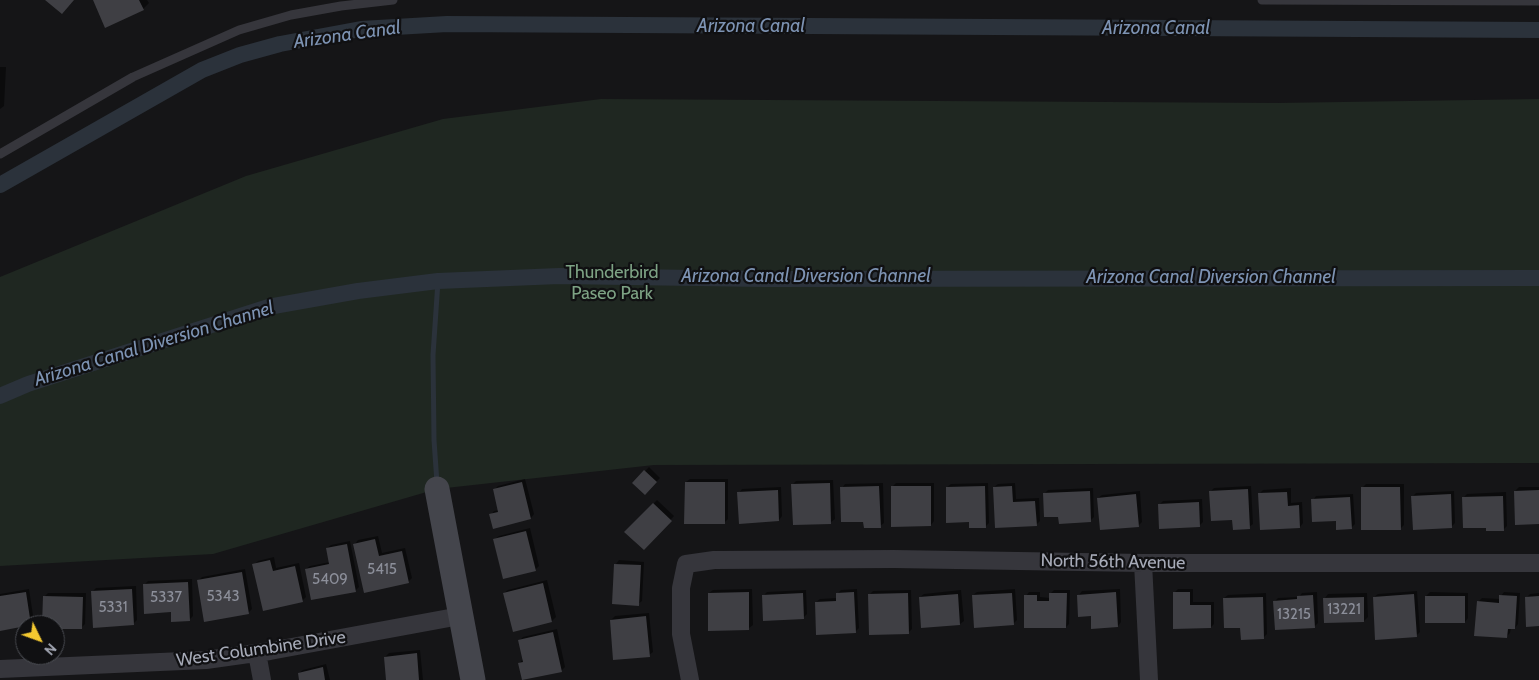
<!DOCTYPE html>
<html>
<head>
<meta charset="utf-8">
<style>
	body { margin:0 }
	#map { position:relative; width:1539px; height:680px; overflow:hidden; background:#151517; font-family:Cabin,sans-serif }
	canvas { display:block }
	.north { position:absolute; left:15px; top:615px; width:50px; height:50px; box-sizing:border-box; background:#101012; border:1px solid #4c4e54; border-radius:50%; rotate:132deg; font-size:14px; font-weight:700; line-height:20px; text-align:center; color:#a6aab7 }
	.north::after { content:''; display:block; margin:auto; width:18px; height:22px; background:#f4c930; clip-path:polygon(50% 0,100% 100%,50% 72%,0 100%) }
</style>
</head>
<body>
<div id="map">
<canvas width="1539" height="680"></canvas>
<div class="north">N</div>
</div>
<script>
const ctx = document.querySelector('canvas').getContext('2d');
ctx.lineJoin = 'round';
function fillPath(path, color) { ctx.fillStyle = color; ctx.fill(path, 'evenodd'); }
const poly = rows => new Path2D(rows.map(r => 'M' + r).join(''));
function trace(path, color, width, dash) { ctx.strokeStyle = color; ctx.lineWidth = width; ctx.lineCap = dash ? 'butt' : 'round'; ctx.setLineDash(dash || []); ctx.stroke(path); }
function write(font, color, halo, rows, align = 'center') {
  ctx.font = font + ' Cabin,sans-serif'; ctx.lineWidth = 4.5; ctx.setLineDash([]); ctx.textBaseline = 'middle'; ctx.strokeStyle = halo; ctx.fillStyle = color; for (const [text, x, y, turn = 0] of rows) {
    ctx.save(); ctx.translate(x, y); ctx.rotate((+turn || 0) * Math.PI / 180); ctx.textAlign = isNaN(turn) ? turn : align; if (halo) ctx.strokeText(text, 0, 0); ctx.fillText(text, 0, 0); ctx.restore();
  }
}
fillPath(poly([
	[601,99,1277,103,1539,99,1539,463,654,465,437,489,213,554,0,566,0,277,246,176,443,119]
]), '#1f2721');
fillPath(poly([
	[94,0,147,0,149,3,143,9],
	[0,67,6,67,4,106,0,109],
	[649,467,660,478,645,493,634,483],
	[525,479,534,514,531,518,491,515,494,511,499,510,494,490,498,486],
	[690,479,728,479,728,519,724,523,686,482],
	[833,480,835,519,831,522,792,485,796,481],
	[883,483,884,523,880,526,865,520,842,488,845,484],
	[896,483,934,483,934,521,931,525,892,487],
	[988,483,989,523,985,527,970,521,947,487,951,484],
	[1015,483,1016,499,1039,498,1040,521,1036,525,994,487,998,484],
	[1366,484,1404,484,1404,525,1400,529,1362,488],
	[1251,486,1253,524,1249,527,1233,519,1210,492,1214,488],
	[781,487,782,516,779,520,739,493,742,489],
	[1519,487,1539,487,1539,527,1539,522,1515,491],
	[1093,488,1094,517,1090,521,1060,515,1044,494,1048,490],
	[1291,488,1291,503,1302,502,1303,523,1300,527,1259,494,1263,490],
	[1140,491,1142,522,1138,526,1098,498,1102,495],
	[1454,491,1455,523,1452,526,1412,497,1416,493],
	[1506,492,1507,526,1503,530,1488,527,1464,497,1467,494],
	[1353,494,1355,524,1351,528,1337,520,1313,500,1316,496],
	[1202,499,1203,522,1199,526,1159,505,1163,501],
	[657,500,674,516,644,549,626,532],
	[530,528,539,566,535,570,495,539,499,536],
	[378,536,382,553,405,548,412,578,408,582,355,544,358,540],
	[350,541,359,587,355,591,306,569,310,566,330,562,327,548,331,545],
	[274,557,276,568,299,563,306,597,302,601,254,565,258,561],
	[619,560,644,562,642,601,638,604,616,564],
	[245,569,252,609,249,612,205,620,198,581,202,577],
	[192,579,193,616,190,619,172,611,144,585,148,581],
	[547,580,556,617,552,621,514,630,504,593,508,590],
	[136,586,137,620,133,624,92,592,96,588],
	[29,589,34,622,31,625,0,630,0,594],
	[752,589,753,625,749,628,709,593,713,590],
	[857,589,859,628,855,632,816,602,820,599,837,598,837,594,841,590],
	[1015,589,1017,620,1013,624,973,595,977,592],
	[1120,589,1121,622,1118,626,1092,615,1079,595,1082,591],
	[1178,589,1193,589,1193,602,1214,602,1214,624,1211,627,1174,593],
	[806,590,807,614,803,618,763,596,767,592],
	[911,590,912,629,908,633,869,595,873,591],
	[961,590,964,621,960,624,920,597,924,594],
	[1054,590,1070,590,1069,624,1066,627,1026,596,1029,592,1040,592,1040,597,1050,598,1050,594],
	[1417,591,1420,632,1416,636,1374,597,1378,594],
	[1317,592,1318,623,1314,627,1275,601,1278,598,1299,597,1302,593],
	[1430,592,1468,593,1468,618,1465,622,1426,596],
	[1504,592,1520,593,1518,624,1515,628,1511,628,1510,633,1506,637,1478,602,1482,598,1500,599,1501,596],
	[48,593,86,593,85,624,81,628,55,628,55,625,43,625,44,597],
	[1266,593,1267,634,1263,638,1224,598,1228,595],
	[1367,593,1368,617,1364,621,1325,598,1328,594],
	[1539,593,1539,625,1526,598,1530,594],
	[649,613,653,652,649,655,611,620,615,616],
	[557,629,565,667,562,670,519,664,523,659,519,641,523,637],
	[420,650,423,680,387,680,385,657,389,653],
	[326,664,330,680,300,680,299,673,303,670]
]), '#0007');
trace(poly([
	[437,483,434,440,433,355,438,281]
]), '#2b323b', 5);
trace(poly([
	[0,185,202,70,240,55,280,44,361,29,447,24,1539,30],
	[0,396,28,384,268,307,358,291,438,281,559,276,765,279,1539,278]
]), '#2b323b', 16);
fillPath(poly([
	[45,0,74,0,62,14],
	[93,0,139,0,144,10,105,28],
	[644,470,657,482,645,495,632,483],
	[522,482,531,519,493,529,489,514,498,512,493,489],
	[685,482,725,482,725,524,684,524],
	[830,483,831,524,793,525,791,484],
	[879,486,881,528,864,528,863,522,841,522,840,487],
	[891,486,931,486,931,526,891,527],
	[985,486,986,528,969,528,969,522,946,523,946,487],
	[1012,486,1013,502,1035,501,1037,526,995,528,993,487],
	[1361,487,1400,487,1401,530,1361,530],
	[1248,489,1250,529,1233,530,1232,520,1211,521,1209,491],
	[778,490,779,521,739,524,737,492],
	[1539,490,1539,524,1515,525,1514,491],
	[1090,491,1091,522,1059,524,1058,517,1044,517,1043,493],
	[1287,492,1288,506,1299,505,1300,528,1260,530,1258,493],
	[1136,494,1139,527,1100,530,1097,498],
	[1451,494,1452,528,1413,530,1411,496],
	[1503,496,1504,531,1486,531,1486,528,1463,528,1462,497],
	[1350,497,1352,529,1336,530,1336,521,1312,522,1311,499],
	[1199,502,1200,527,1159,529,1158,504],
	[653,503,672,521,644,550,624,532],
	[526,531,536,571,503,579,493,539],
	[375,539,379,556,402,551,409,583,364,593,353,544],
	[347,544,356,592,311,600,305,569,329,564,326,548],
	[270,560,273,571,295,566,303,602,263,611,252,564],
	[614,564,641,565,639,606,612,604],
	[242,572,249,614,204,622,197,580],
	[188,582,190,621,171,622,171,612,144,614,143,584],
	[543,583,552,622,513,632,503,593],
	[132,589,134,625,93,628,91,591],
	[26,592,31,625,0,631,0,596],
	[749,592,749,630,708,631,708,593],
	[854,592,856,633,816,635,815,602,836,601,836,593],
	[1116,592,1118,627,1091,629,1091,616,1078,617,1077,595],
	[1173,592,1190,592,1190,605,1211,605,1211,628,1173,629],
	[803,593,804,619,763,621,762,595],
	[908,593,909,634,869,635,868,594],
	[1012,593,1014,625,974,628,972,595],
	[1049,593,1067,593,1066,628,1024,628,1024,595,1037,595,1037,601,1049,601],
	[958,594,960,625,921,628,919,597],
	[1414,594,1417,637,1375,640,1373,597],
	[1313,595,1315,628,1275,630,1273,601,1297,599,1297,596],
	[1499,595,1517,596,1515,629,1508,629,1507,638,1474,636,1477,601,1499,603],
	[43,596,83,597,82,629,55,629,55,625,42,625],
	[1425,596,1465,596,1465,623,1425,623],
	[1539,596,1539,626,1526,627,1525,597],
	[1263,597,1264,639,1241,640,1240,628,1224,628,1223,598],
	[1364,597,1364,622,1324,623,1323,598],
	[646,616,650,657,613,660,610,620],
	[553,632,562,672,522,680,518,663,523,662,518,640],
	[417,653,419,680,386,680,384,657],
	[323,667,325,680,299,680,298,673]
]), '#3f3f44');
trace(poly([
	[1262,0,1539,1],
	[0,154,133,77,239,30,291,15,341,6,393,0]
]), '#36363c', 9);
trace(poly([
	[1143,563,1149,680],
	[257,653,262,680],
	[0,669,206,660,270,651,460,616],
	[690,680,681,634,681,588,686,564,714,560,894,559,1143,563,1539,563]
]), '#36363c', 18);
trace(poly([
	[437,489,473,680]
]), '#44454c', 25);
write('15px', '#8c8f9a', null, [
	["5415",382,570],
	["5409",330,580],
	["5343",223,597],
	["5337",166,598],
	["5331",113,608],
	["13221",1344,610],
	["13215",1294,615]
]);
write('18px', '#7da284', '#101012', [
	["Thunderbird",612,273],
	["Paseo Park",612,294]
]);
write('18px', '#a6aab7', '#101012', [
	["North 56th Avenue",1113,562,1],
	["West Columbine Drive",261,649,-8]
]);
write('italic 19px', '#7d93b3', '#101012', [
	["Arizona Canal",751,26],
	["Arizona Canal",1156,28],
	["Arizona Canal",347,35,-8],
	["Arizona Canal Diversion Channel",806,276],
	["Arizona Canal Diversion Channel",1211,277],
	["Arizona Canal Diversion Channel",154,344,-17]
]);
</script>
</body>
</html>
